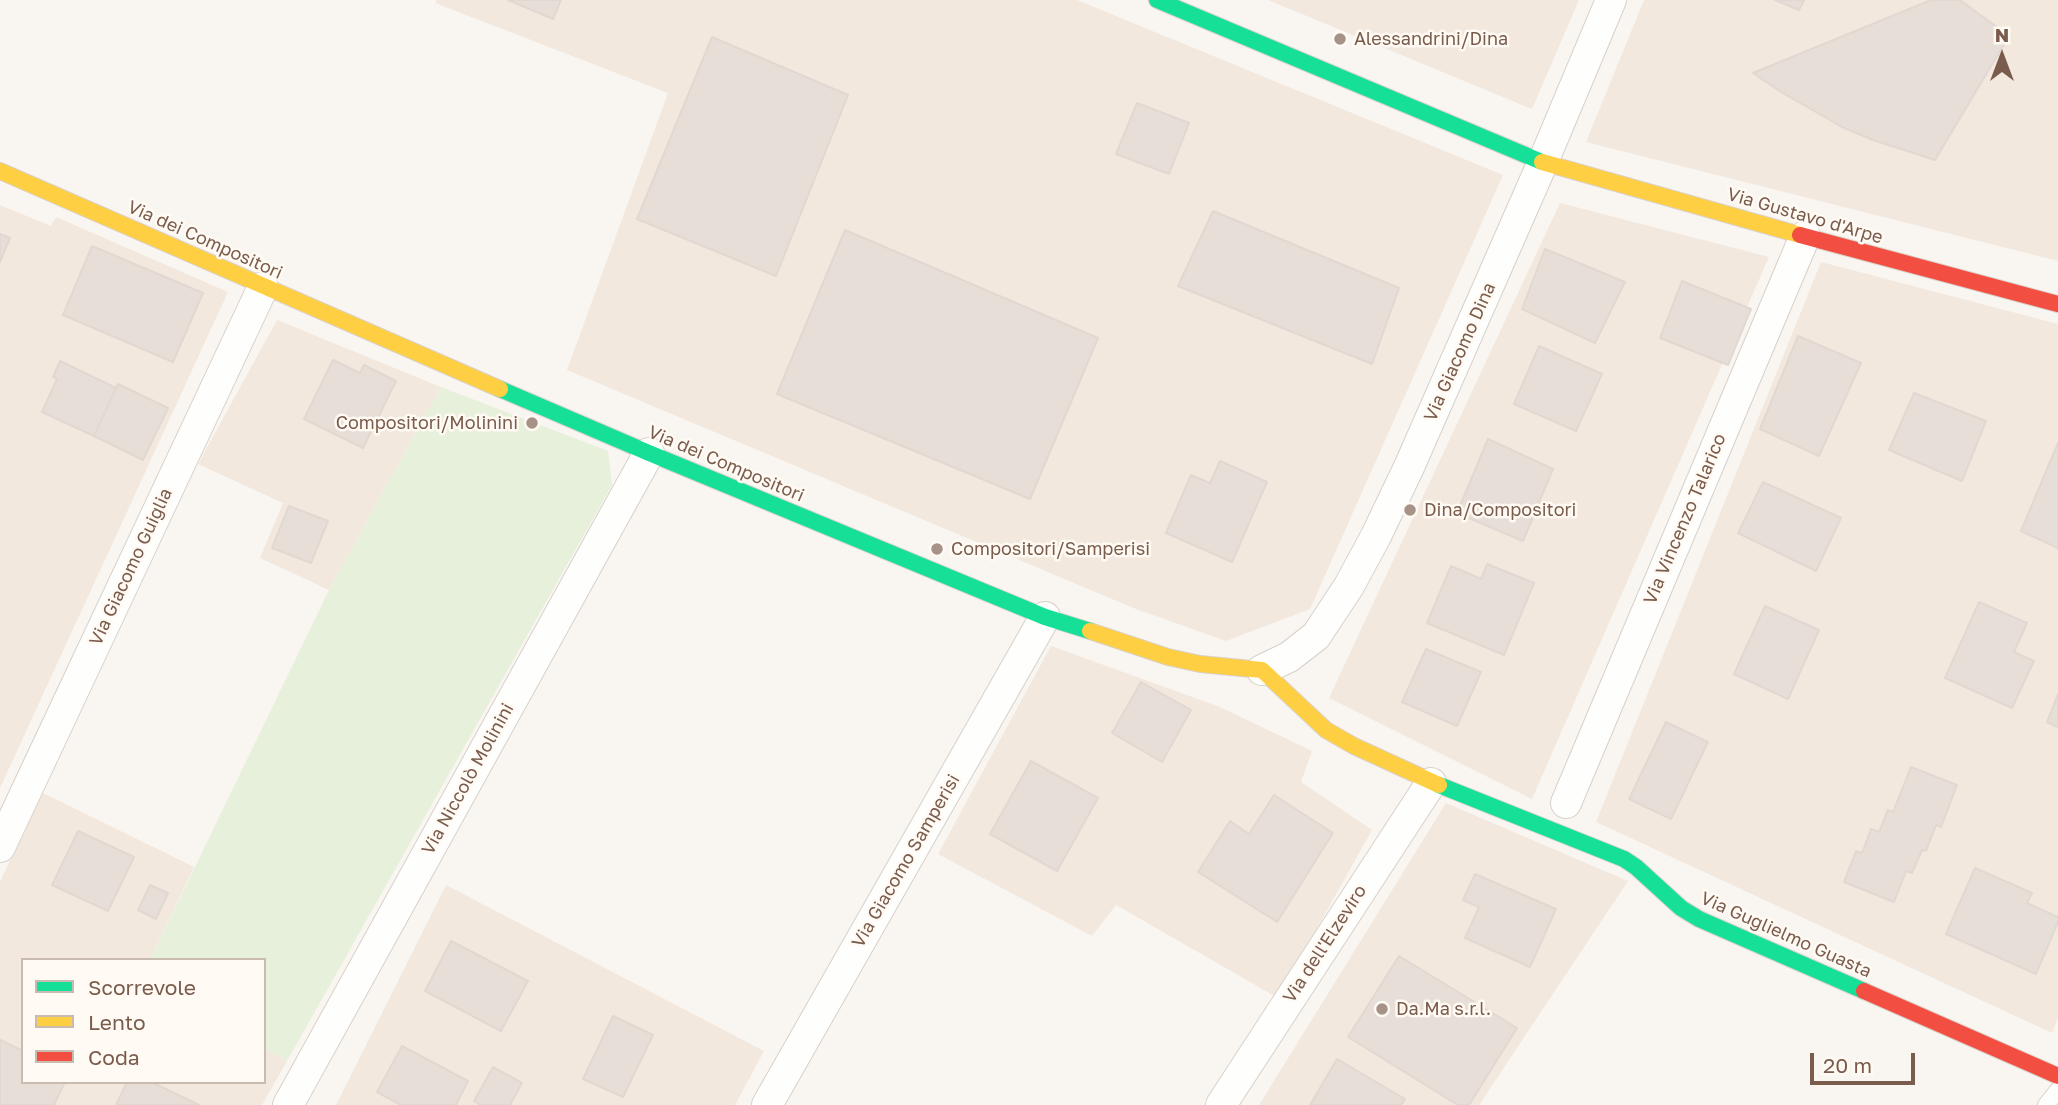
<!DOCTYPE html>
<html>
<head>
<meta charset="utf-8">
<style>
	body { margin:0 }
	#map { position:relative; width:2058px; height:1105px; overflow:hidden; background:#f9f5f0; font-family:"Golos Text",sans-serif }
	canvas { display:block }
	.legend { position:absolute; left:21px; top:958px; width:245px; height:126px; box-sizing:border-box; background:#fffaf3; border:2px solid #cabbb1; margin:0; padding:9px 12px; list-style:none; font-size:21px; color:#7a5c4d }
	.legend li { display:flex; align-items:center; gap:14px; height:35px }
	.legend b { width:35px; border:2px solid #cabbb1 }
	.north { position:absolute; left:1967px; top:21px; width:70px; height:70px; -webkit-text-stroke:5px #fffaf3; paint-order:stroke; rotate:0deg; font-size:19px; font-weight:700; line-height:28px; text-align:center; color:#7a5c4d }
	.north::after { content:''; display:block; margin:auto; width:24px; height:32px; background:#7a5c4d; clip-path:polygon(50% 0,100% 100%,50% 72%,0 100%) }
	.scale { position:absolute; left:1810px; top:1053px; width:105px; height:32px; box-sizing:border-box; border:4px solid #7a5c4d; border-top:0; padding-left:9px; font-size:21px; line-height:24px; white-space:nowrap; color:#7a5c4d; -webkit-text-stroke:5px #fffaf3; paint-order:stroke }
</style>
</head>
<body>
<div id="map">
<canvas width="2058" height="1105"></canvas>
<ul class="legend">
<li><b style="height:9px;background:#16e098"></b>Scorrevole</li>
<li><b style="height:9px;background:#ffcf43"></b>Lento</li>
<li><b style="height:9px;background:#f24e42"></b>Coda</li>
</ul>
<div class="north">N</div>
<div class="scale">20 m</div>
</div>
<script>
const ctx = document.querySelector('canvas').getContext('2d');
ctx.lineJoin = 'round';
function fillPath(path, color) { ctx.fillStyle = color; ctx.fill(path, 'evenodd'); }
const poly = rows => new Path2D(rows.map(r => 'M' + r).join(''));
function trace(path, color, width, dash) { ctx.strokeStyle = color; ctx.lineWidth = width; ctx.lineCap = dash ? 'butt' : 'round'; ctx.setLineDash(dash || []); ctx.stroke(path); }
function write(font, color, halo, rows, align = 'center') {
  ctx.font = font + ' "Golos Text",sans-serif'; ctx.lineWidth = 5; ctx.setLineDash([]); ctx.textBaseline = 'middle'; ctx.strokeStyle = halo; ctx.fillStyle = color; for (const [text, x, y, turn = 0] of rows) {
    ctx.save(); ctx.translate(x, y); ctx.rotate((+turn || 0) * Math.PI / 180); ctx.textAlign = isNaN(turn) ? turn : align; if (halo) ctx.strokeText(text, 0, 0); ctx.fillText(text, 0, 0); ctx.restore();
  }
}
fillPath(poly([
	[437,0,1077,0,1503,175,1310,609,1226,641,1136,609,567,370,668,93,435,3],
	[1268,0,1579,0,1532,109],
	[1644,0,2058,0,2058,261,1586,142],
	[1560,203,1769,257,1532,799,1329,698],
	[0,205,51,226,56,217,228,292,0,788],
	[1821,262,2058,324,2058,1018,2052,1033,1596,822],
	[277,320,441,387,329,590,260,558,283,503,198,464],
	[1051,646,1220,707,1312,751,1301,782,1372,830,1278,998,1116,905,1092,936,938,854],
	[41,792,194,867,150,960,23,960,23,1082,264,1082,264,1048,287,1061,262,1105,0,1105,0,882],
	[1446,803,1628,881,1479,1105,1259,1105],
	[446,885,764,1051,735,1105,336,1105]
]), '#f2e8de');
fillPath(poly([
	[441,387,608,451,612,485,287,1061,264,1048,264,960,150,960,329,590]
]), '#e7f0db');
const building = poly([
	[508,0,561,0,553,19,508,0],
	[1775,0,1804,0,1799,10,1775,0],
	[1931,0,1960,0,2009,36,1935,160,1873,140,1842,127,1781,92,1753,73,1931,0],
	[712,37,848,95,776,276,637,219,712,37],
	[1137,103,1189,123,1169,174,1116,154,1137,103],
	[1213,211,1399,288,1372,364,1178,286,1213,211],
	[845,230,1098,338,1030,499,777,394,845,230],
	[0,234,10,238,0,262,0,234],
	[92,246,203,293,173,362,63,315,92,246],
	[1545,249,1625,282,1595,343,1522,309,1545,249],
	[1682,281,1751,309,1728,365,1660,338,1682,281],
	[1798,336,1861,363,1819,456,1760,429,1798,336],
	[1539,346,1602,374,1576,431,1514,404,1539,346],
	[333,360,360,373,364,365,396,381,363,448,304,419,333,360],
	[60,361,116,388,94,436,42,412,57,379,53,377,60,361],
	[118,384,168,408,143,460,94,436,118,384],
	[1914,393,1986,421,1962,481,1889,450,1914,393],
	[1488,439,1553,469,1523,541,1457,513,1488,439],
	[2058,443,2058,548,2021,531,2058,443],
	[1220,461,1267,482,1232,562,1166,533,1191,475,1210,483,1220,461],
	[1763,482,1841,518,1816,571,1738,533,1763,482],
	[289,506,328,521,311,563,272,548,289,506],
	[1487,564,1534,583,1504,655,1427,623,1451,566,1481,579,1487,564],
	[1979,602,2027,623,2014,652,2034,661,2012,708,1945,678,1979,602],
	[1765,606,1819,630,1788,699,1734,674,1765,606],
	[1426,649,1481,672,1457,726,1402,702,1426,649],
	[1141,682,1191,710,1162,762,1112,733,1141,682],
	[2058,694,2058,727,2047,722,2058,694],
	[1666,722,1708,742,1671,819,1629,799,1666,722],
	[1031,761,1098,798,1057,871,990,834,1031,761],
	[1911,767,1957,785,1941,827,1936,825,1926,851,1922,850,1912,873,1906,871,1894,902,1844,882,1856,851,1862,853,1871,829,1879,832,1888,810,1893,812,1911,767],
	[1274,795,1333,833,1277,922,1198,872,1230,821,1249,834,1274,795],
	[78,831,134,857,108,911,52,885,78,831],
	[1975,868,2032,893,2027,903,2058,917,2058,922,2036,974,1946,934,1975,868],
	[1475,874,1556,909,1530,967,1465,938,1479,907,1463,900,1475,874],
	[150,885,168,893,156,919,138,910,150,885],
	[451,941,528,981,501,1031,425,991,451,941],
	[1399,956,1517,1028,1469,1105,1458,1105,1348,1037,1399,956],
	[613,1016,653,1035,623,1097,583,1079,613,1016],
	[0,1040,23,1051,23,1082,65,1082,54,1105,0,1105,0,1040],
	[402,1046,468,1081,456,1105,401,1105,377,1092,402,1046],
	[1337,1059,1405,1099,1401,1105,1310,1105,1337,1059],
	[493,1067,522,1083,510,1105,481,1105,474,1101,493,1067],
	[127,1082,151,1082,199,1105,116,1105,127,1082]
]);
fillPath(building, '#e6ded7');
trace(building, '#e2d8d2', 2);
const lane = poly([
	[2046,1105,2058,1090]
]);
const street = poly([
	[1262,670,1289,657,1316,636,1349,586,1376,536,1409,467,1543,162,1611,0],
	[1566,803,1805,236],
	[0,847,263,287],
	[288,1105,649,453],
	[767,1105,1045,617],
	[1221,1105,1431,783]
]);
const fast = poly([
	[1157,0,1542,162],
	[500,389,649,453,1045,617,1090,631],
	[1439,785,1624,859,1636,867,1681,908,1699,919,1864,991]
]);
const slow = poly([
	[1542,162,1800,235],
	[0,171,500,389],
	[1090,631,1168,657,1200,664,1262,670,1326,730,1354,746,1439,785]
]);
const jam = poly([
	[1800,235,2058,304],
	[1864,991,2058,1076]
]);
trace(lane, '#d7d1cb', 18);
trace(street, '#d7d1cb', 32);
trace(fast, '#d9d2cb', 18);
trace(slow, '#d9d2cb', 18);
trace(jam, '#d9d2cb', 18);
trace(lane, '#fefefd', 16);
trace(street, '#fefefd', 30);
trace(fast, '#16e098', 16);
trace(slow, '#ffcf43', 16);
trace(jam, '#f24e42', 16);
for (const [x, y, r, color] of [
	[1340,39,7,"#a69286"],
	[532,423,7,"#a69286"],
	[1410,510,7,"#a69286"],
	[937,549,7,"#a69286"],
	[1382,1009,7,"#a69286"]
]) { const dot = new Path2D(); dot.arc(x, y, r, 0, 2 * Math.PI); ctx.fillStyle = color; ctx.fill(dot); trace(dot, '#fffaf3', 2.5); }
write('18px', '#7a5c4d', '#fffaf3', [
	["Alessandrini/Dina",1354,39],
	["Compositori/Molinini",518,423,"right"],
	["Dina/Compositori",1424,510],
	["Compositori/Samperisi",951,549],
	["Da.Ma s.r.l.",1396,1009]
], 'left');
write('18px', '#7a5c4d', '#fffaf3', [
	["Via Gustavo d'Arpe",1805,216,16],
	["Via dei Compositori",205,240,24],
	["Via Giacomo Dina",1460,352,-66],
	["Via dei Compositori",726,464,23],
	["Via Vincenzo Talarico",1685,519,-67],
	["Via Giacomo Guiglia",131,567,-65],
	["Via Niccolò Molinini",468,779,-61],
	["Via Giacomo Samperisi",906,861,-60],
	["Via Guglielmo Guasta",1786,935,24],
	["Via dell'Elzeviro",1325,944,-57]
]);
</script>
</body>
</html>
